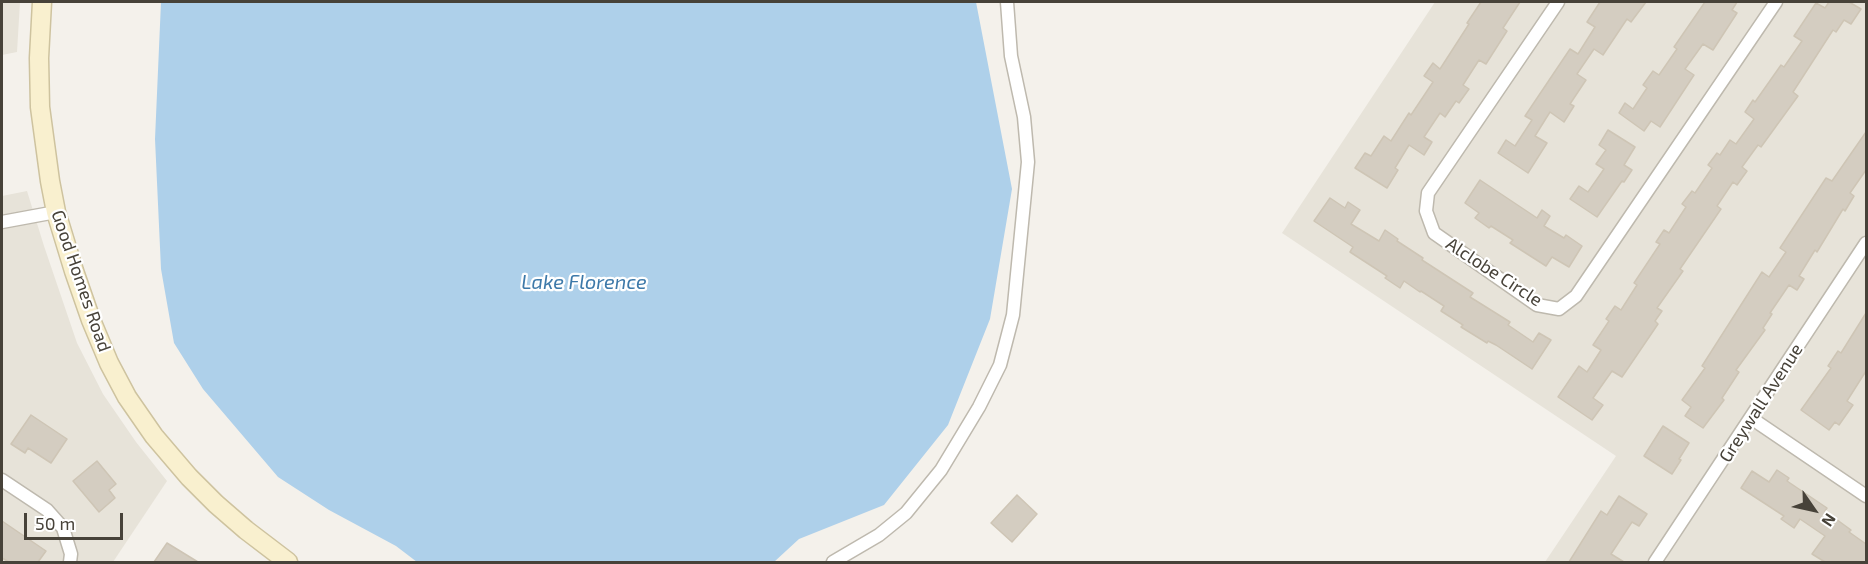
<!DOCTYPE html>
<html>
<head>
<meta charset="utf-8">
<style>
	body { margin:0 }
	#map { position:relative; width:1868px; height:564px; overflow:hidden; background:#f4f1eb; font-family:"Exo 2",sans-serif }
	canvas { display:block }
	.frame { position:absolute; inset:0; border:3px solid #474239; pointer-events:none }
	.north { position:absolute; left:1784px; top:480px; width:60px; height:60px; -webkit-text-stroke:4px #fff; paint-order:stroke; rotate:124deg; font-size:16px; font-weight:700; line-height:24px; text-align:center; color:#474239 }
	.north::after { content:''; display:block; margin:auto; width:21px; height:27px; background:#474239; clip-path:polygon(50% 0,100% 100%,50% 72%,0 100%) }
	.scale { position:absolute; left:24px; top:513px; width:99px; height:27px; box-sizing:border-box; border:3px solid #474239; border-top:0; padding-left:8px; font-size:18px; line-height:21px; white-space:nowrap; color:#474239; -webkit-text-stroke:4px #fff; paint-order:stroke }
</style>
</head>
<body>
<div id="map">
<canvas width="1868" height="564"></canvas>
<div class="frame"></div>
<div class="north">N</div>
<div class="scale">50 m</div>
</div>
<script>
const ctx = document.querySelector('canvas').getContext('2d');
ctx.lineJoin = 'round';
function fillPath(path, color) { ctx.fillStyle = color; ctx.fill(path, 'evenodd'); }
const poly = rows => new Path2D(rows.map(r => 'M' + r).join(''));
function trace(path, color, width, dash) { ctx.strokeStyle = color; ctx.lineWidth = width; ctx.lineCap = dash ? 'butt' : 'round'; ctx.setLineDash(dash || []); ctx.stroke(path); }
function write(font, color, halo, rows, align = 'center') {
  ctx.font = font + ' "Exo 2",sans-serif'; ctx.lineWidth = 4.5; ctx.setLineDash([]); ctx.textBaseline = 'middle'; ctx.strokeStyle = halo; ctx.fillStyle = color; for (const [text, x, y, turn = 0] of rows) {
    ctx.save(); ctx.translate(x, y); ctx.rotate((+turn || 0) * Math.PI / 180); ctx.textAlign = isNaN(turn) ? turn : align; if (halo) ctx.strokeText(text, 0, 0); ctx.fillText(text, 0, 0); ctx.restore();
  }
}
fillPath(poly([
	[2,2,20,2,17,52,2,55],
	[1435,2,1866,2,1866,562,1545,562,1616,456,1282,233],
	[27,191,44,246,77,343,103,394,136,442,167,481,113,562,2,562,2,196]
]), '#e7e3d9');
fillPath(poly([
	[161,2,976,2,1012,189,990,319,948,425,884,505,799,539,774,562,417,562,396,546,329,510,278,477,203,389,174,343,161,269,155,139]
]), '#aed0ea');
const building = poly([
	[1481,2,1520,2,1503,28,1507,31,1486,64,1479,60,1463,85,1469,89,1459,103,1456,101,1445,117,1440,113,1424,137,1432,142,1424,155,1409,145,1395,168,1398,170,1387,188,1355,168,1365,153,1371,156,1384,136,1391,141,1409,113,1411,115,1433,82,1424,76,1433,63,1440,69,1469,24,1467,23,1481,2],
	[1600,2,1646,2,1631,22,1627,19,1603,55,1594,49,1577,74,1586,80,1570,104,1574,106,1564,122,1550,112,1535,136,1547,143,1528,173,1498,153,1506,140,1515,146,1532,120,1525,116,1570,49,1578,54,1595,27,1587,22,1600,2],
	[1705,2,1737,2,1732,10,1737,13,1713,50,1703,44,1685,69,1694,75,1660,127,1651,121,1644,131,1619,113,1625,103,1633,109,1647,88,1643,85,1653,71,1659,75,1677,49,1674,47,1705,2],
	[1829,2,1849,2,1861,9,1851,24,1844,20,1836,32,1833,30,1793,92,1798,96,1761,147,1758,145,1742,167,1747,171,1737,185,1733,182,1717,206,1721,209,1680,269,1683,271,1657,308,1662,311,1655,321,1658,324,1622,377,1612,371,1593,398,1603,405,1592,420,1558,397,1579,366,1587,372,1601,350,1593,345,1609,321,1606,319,1615,306,1621,310,1637,285,1634,283,1660,244,1656,242,1664,230,1669,233,1686,207,1682,204,1692,191,1695,193,1712,168,1708,165,1717,153,1720,155,1730,140,1736,144,1754,119,1745,112,1753,100,1755,102,1781,65,1784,67,1802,41,1794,36,1816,3,1825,8,1829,2],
	[1608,130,1635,147,1624,165,1632,170,1624,182,1622,181,1597,217,1570,199,1579,186,1588,192,1604,169,1596,164,1606,150,1599,145,1608,130],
	[1866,132,1866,170,1850,193,1854,196,1845,211,1843,209,1817,252,1815,250,1799,276,1804,279,1797,290,1789,285,1770,313,1772,314,1763,328,1765,330,1736,370,1739,372,1722,398,1724,400,1703,428,1685,416,1691,407,1682,400,1705,368,1702,366,1762,272,1769,277,1786,252,1780,248,1826,178,1832,181,1866,132],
	[1480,180,1537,218,1542,210,1550,216,1544,226,1564,238,1566,235,1582,246,1569,267,1552,257,1546,266,1510,243,1513,240,1491,226,1489,228,1475,218,1479,213,1465,203,1480,180],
	[1330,198,1345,208,1348,202,1360,210,1351,224,1379,241,1385,230,1398,239,1397,241,1423,258,1422,260,1473,293,1470,297,1510,322,1508,325,1533,342,1539,333,1551,340,1532,369,1496,345,1488,341,1487,343,1461,327,1463,325,1441,311,1444,306,1421,291,1420,292,1404,281,1400,288,1385,278,1387,276,1350,252,1353,247,1314,221,1330,198],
	[1866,313,1866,371,1847,401,1853,405,1839,425,1835,422,1829,430,1801,410,1831,368,1828,366,1838,351,1841,353,1866,313],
	[31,415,67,439,51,463,28,448,25,453,11,444,31,415],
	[1663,426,1689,443,1679,459,1681,460,1672,474,1644,456,1663,426],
	[97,461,116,484,109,490,115,498,99,512,73,481,97,461],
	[1777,470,1789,478,1787,481,1827,508,1825,511,1851,530,1849,532,1866,544,1866,562,1825,562,1812,554,1825,536,1800,519,1794,528,1781,519,1784,516,1741,488,1752,471,1769,482,1777,470],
	[1017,495,1037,514,1012,542,991,523,1017,495],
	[1619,496,1647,514,1639,526,1632,522,1611,554,1624,562,1569,562,1601,511,1607,515,1619,496],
	[2,521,46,551,38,562,9,562,2,558,2,521],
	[167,543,198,562,154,562,167,543]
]);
fillPath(building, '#d4cdc1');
trace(building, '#cec5b5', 1.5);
const street = poly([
	[1558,2,1428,193,1426,211,1434,233,1537,305,1559,309,1576,296,1776,2],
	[2,222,56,212],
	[1751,418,1866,496],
	[2,480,47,510,63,528,71,554,70,562],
	[833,562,879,535,906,513,941,470,979,407,1000,365,1013,315,1028,162,1024,117,1011,56,1007,2],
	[1655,562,1866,243]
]);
const secondary = poly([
	[42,2,39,58,40,107,50,181,56,212,74,271,91,320,109,363,127,397,154,436,189,477,216,504,246,530,288,562]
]);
trace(street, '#beb9ae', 15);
trace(secondary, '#cec39f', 21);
trace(street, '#fff', 12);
trace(secondary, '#f9f0cf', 18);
write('18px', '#474239', '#fff', [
	["Alclobe Circle",1494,272,33],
	["Good Homes Road",81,281,71],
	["Greywall Avenue",1761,403,-57]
]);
write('italic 20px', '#3d79a9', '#fff', [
	["Lake Florence",584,282]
]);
</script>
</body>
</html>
